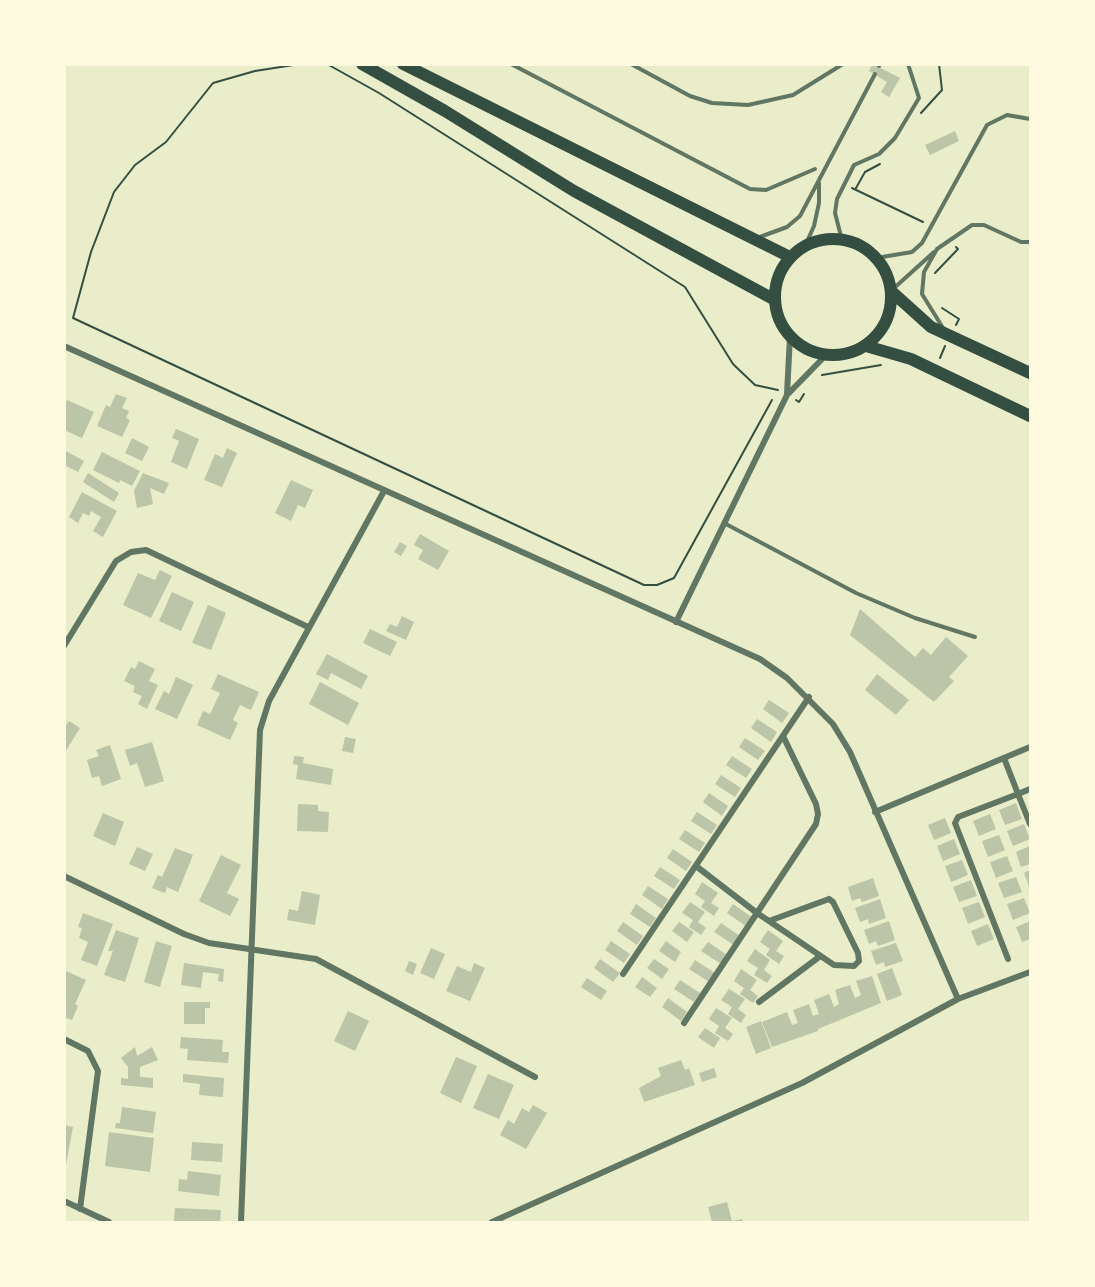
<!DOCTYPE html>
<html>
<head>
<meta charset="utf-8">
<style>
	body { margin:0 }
	#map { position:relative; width:1095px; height:1287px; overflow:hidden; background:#e9edc9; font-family:"Playfair Display",serif }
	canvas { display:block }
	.frame { position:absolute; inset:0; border:66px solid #fefae0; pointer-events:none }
</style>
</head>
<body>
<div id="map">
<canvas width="1095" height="1287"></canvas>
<div class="frame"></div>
</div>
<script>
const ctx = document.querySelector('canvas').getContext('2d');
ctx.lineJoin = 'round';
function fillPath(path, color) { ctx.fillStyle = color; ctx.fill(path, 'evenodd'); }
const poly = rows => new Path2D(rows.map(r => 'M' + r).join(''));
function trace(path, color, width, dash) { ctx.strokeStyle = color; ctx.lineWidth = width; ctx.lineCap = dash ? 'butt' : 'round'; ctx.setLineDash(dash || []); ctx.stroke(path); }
fillPath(poly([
	[873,64,900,78,889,97,881,92,887,82,869,71],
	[955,131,959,141,930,155,925,145],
	[116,394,127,398,122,408,129,411,126,418,130,420,122,437,97,426,106,405,110,407],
	[67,400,94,412,82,438,64,430,64,406],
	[176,429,199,439,187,469,171,462,179,441,172,438],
	[132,438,149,447,142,461,125,453],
	[227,448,237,453,222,487,204,480,215,454,223,458],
	[64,450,84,461,78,472,64,465],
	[102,452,140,471,132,486,120,480,119,483,93,470],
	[88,473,119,493,114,502,83,482],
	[143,473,169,483,164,494,150,488,153,504,137,508,134,491],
	[291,480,313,490,305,508,298,505,291,521,275,513],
	[82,492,117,511,103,537,93,531,101,517,91,511,89,516,83,513,78,523,69,517],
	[420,534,449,551,438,570,418,559,423,550,414,545],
	[400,542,407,546,401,556,394,552],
	[160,570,172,576,151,618,123,605,138,573,155,580],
	[172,592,194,602,181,631,159,621],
	[208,605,226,613,211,650,192,643],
	[860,609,915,657,923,648,931,655,946,637,968,656,949,677,954,681,934,702,850,635],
	[402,616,414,622,406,640,386,631,390,624,397,627],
	[370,629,397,642,390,656,363,643],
	[327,654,368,676,361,689,331,673,328,680,316,674],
	[139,661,155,669,149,681,158,685,147,709,138,704,142,696,133,692,135,686,124,681,131,667,135,669],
	[218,674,259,692,251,710,240,705,233,720,238,723,230,740,197,725,203,711,210,714,220,693,211,689],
	[877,674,909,700,896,715,865,690],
	[176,677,193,685,177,719,155,709,164,691,169,694],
	[320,682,359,703,348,725,309,704],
	[769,700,789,713,782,723,763,709],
	[757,719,777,732,771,742,751,728],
	[69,721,80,728,64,754,64,728],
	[345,737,356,739,353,753,342,751],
	[745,738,765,751,758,760,739,747],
	[152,742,164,781,145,787,137,763,130,766,125,750],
	[110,745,121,779,102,786,99,776,92,778,87,760,99,756,96,750],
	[294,756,304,757,303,763,333,769,331,785,296,779,298,765,293,764],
	[732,756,752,769,746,778,726,765],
	[721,775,741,788,735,797,715,784],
	[709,793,728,806,722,816,703,802],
	[1016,803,1022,819,1005,825,999,810],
	[298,804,318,805,318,811,329,812,328,832,297,831],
	[697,812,717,825,711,834,691,821],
	[103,813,124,822,115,846,93,836],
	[990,814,996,829,979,836,973,821],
	[945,818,951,833,934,840,928,825],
	[1024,824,1030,839,1013,846,1007,831],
	[685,830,705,843,699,852,679,839],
	[999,835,1005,850,988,857,982,841],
	[954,839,960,854,943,861,937,846],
	[1030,846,1030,864,1021,867,1016,852],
	[137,847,153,854,145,871,129,864],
	[175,848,193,855,178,892,167,887,165,893,152,888,158,875,162,877],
	[673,849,692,862,686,871,667,858],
	[221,855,241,865,227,893,239,899,230,916,199,901],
	[1007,856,1013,871,996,878,990,862],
	[962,860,968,875,951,882,945,866],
	[660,867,680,880,674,889,654,876],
	[1030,870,1030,889,1024,873],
	[1016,877,1022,892,1004,898,998,883],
	[873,878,879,896,862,902,860,898,852,901,848,887],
	[971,880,977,896,959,902,953,887],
	[702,882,718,893,711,903,719,908,714,916,701,907,705,901,695,894],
	[648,886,668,899,662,909,642,895],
	[302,891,320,895,315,925,287,920,289,909,298,911],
	[1024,898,1030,913,1013,920,1007,904],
	[880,899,886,918,869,924,868,919,860,922,855,908],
	[690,902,705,912,698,922,706,928,701,935,689,927,693,920,682,913],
	[979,902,985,917,968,924,962,908],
	[636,904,656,918,650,927,630,914],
	[733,904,753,918,747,927,727,913],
	[83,913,113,924,97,966,81,960,88,942,79,938,82,928,78,927],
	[889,921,895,940,878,946,876,941,869,944,864,930],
	[1030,921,1030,939,1022,942,1016,927],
	[623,922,643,936,637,945,617,931],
	[679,922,694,932,687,942,672,931],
	[721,923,740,936,734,945,714,932],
	[988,924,994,939,977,946,971,931],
	[116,930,139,938,125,982,104,975,113,951,108,951],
	[768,930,783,941,776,951,784,956,779,964,766,955,770,949,760,942],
	[156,941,172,946,160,987,144,982],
	[611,941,630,954,624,963,605,950],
	[666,941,681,952,675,962,659,951],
	[708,942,727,955,721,964,701,951],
	[896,943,903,961,885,967,884,962,876,965,871,951],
	[431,948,445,954,434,979,420,973],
	[755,949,770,960,764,970,772,976,767,983,754,975,758,968,747,961],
	[600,959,620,973,613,982,594,968],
	[654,959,669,969,662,979,647,968],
	[695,960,715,973,709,982,689,969],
	[409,961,417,964,413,975,405,971],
	[184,963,224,969,223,982,218,981,219,974,203,972,201,988,181,985],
	[474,963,485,968,470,1001,446,991,457,966,471,972],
	[892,968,902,995,887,1001,877,974],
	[741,969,757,980,750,990,758,996,753,1003,740,994,744,988,734,981],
	[64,970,86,980,75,1004,78,1006,72,1020,64,1017],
	[872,976,881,1003,818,1029,818,1031,772,1047,762,1022,787,1012,792,1025,798,1023,793,1010,809,1004,813,1016,819,1014,814,1000,829,994,834,1007,839,1004,835,990,850,985,855,998,861,995,856,981],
	[642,977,657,988,650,997,635,987],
	[587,978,607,991,601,1000,581,987],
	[680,980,700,993,694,1002,674,989],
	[729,989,745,999,738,1009,746,1015,741,1023,728,1014,732,1007,721,1000],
	[668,998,687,1012,681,1021,662,1007],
	[184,1002,210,1002,210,1008,205,1008,205,1024,184,1024],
	[716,1008,732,1018,725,1028,733,1034,728,1041,715,1033,719,1026,709,1019],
	[348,1011,369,1021,355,1051,334,1041],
	[761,1021,771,1048,756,1054,746,1027],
	[705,1028,720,1038,714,1048,698,1037],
	[181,1037,223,1040,222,1052,229,1052,228,1063,187,1060,188,1049,180,1048],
	[135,1047,137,1056,152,1047,158,1060,140,1067,140,1077,153,1078,153,1088,121,1085,121,1078,128,1079,128,1067,121,1058],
	[456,1057,477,1066,461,1103,440,1093],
	[681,1060,685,1070,689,1068,695,1085,644,1102,639,1088,661,1076,658,1068],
	[714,1068,717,1077,702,1082,699,1073],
	[183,1074,224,1078,223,1097,199,1095,200,1084,183,1082],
	[488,1074,514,1085,499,1119,473,1108],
	[533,1105,547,1113,526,1149,500,1135,508,1120,514,1124,522,1108,529,1112],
	[122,1107,156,1112,153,1133,115,1128,116,1123,120,1123],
	[64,1125,73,1127,66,1165,64,1165],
	[109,1132,154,1138,150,1172,105,1166],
	[192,1142,223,1144,222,1162,191,1160],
	[188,1171,221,1175,219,1196,178,1191,179,1179,187,1180],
	[727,1202,732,1221,742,1219,743,1222,712,1222,708,1207],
	[175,1208,221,1210,220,1222,174,1222]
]), '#bcc5a7');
trace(poly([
	[300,64,255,71,213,83,166,142,135,165,114,192,91,252,73,318,644,585,657,585,674,578,772,400],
	[327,64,379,93,685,287,733,364,755,385,778,390],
	[921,113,942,90,939,64],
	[852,188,923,222],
	[856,188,865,172,880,164],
	[935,273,958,249,956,247],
	[942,308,959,319,956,325],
	[940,358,945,346],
	[822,375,881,365],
	[796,400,799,402,804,394]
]), '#344e41', 2);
trace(poly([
	[511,64,750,189,766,190,815,169],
	[631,64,690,96,712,103,748,105,793,95,843,64],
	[879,66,880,64],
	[757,238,787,227,800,216,875,74],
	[842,240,835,213,837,199,854,165,879,154,895,138,919,98,908,64],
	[805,246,814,226,819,203,819,183],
	[876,258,912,252,922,243,987,125,1007,115,1030,119],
	[893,289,934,252],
	[943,328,922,294,924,272,937,249,972,225,984,225,1021,242,1030,242],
	[724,523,856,593,915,618,975,637]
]), '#617663', 4);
trace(poly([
	[64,346,760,659,787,678,833,724,850,752,958,999],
	[787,394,790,336],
	[676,622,787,395,826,355],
	[64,646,116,561,131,552,146,550,308,627],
	[1004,758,1018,794,958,817,955,823,1008,959],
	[1030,789,1018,794,1030,824],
	[875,812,1030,747],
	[64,876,184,934,209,943,316,959,535,1077],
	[829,899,833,902,858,953,859,961,854,966,834,965,769,921,829,899],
	[769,921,757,913,816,824,818,814,816,804,783,736],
	[623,974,809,697],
	[759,1002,819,957],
	[684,1023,757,913,696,866],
	[64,1039,88,1051,98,1071,80,1209],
	[64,1201,109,1222],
	[241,1222,260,730,269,701,384,491],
	[492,1222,802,1083,958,999,1030,972]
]), '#617663', 6);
trace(poly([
	[362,64,445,111,574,191,775,300],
	[403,64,790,257],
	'775 297a58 58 0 1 1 116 0a58 58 0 1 1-116 0Z',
	[891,291,931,327,1030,373],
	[866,346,911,359,1030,416]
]), '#344e41', 12);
</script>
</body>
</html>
